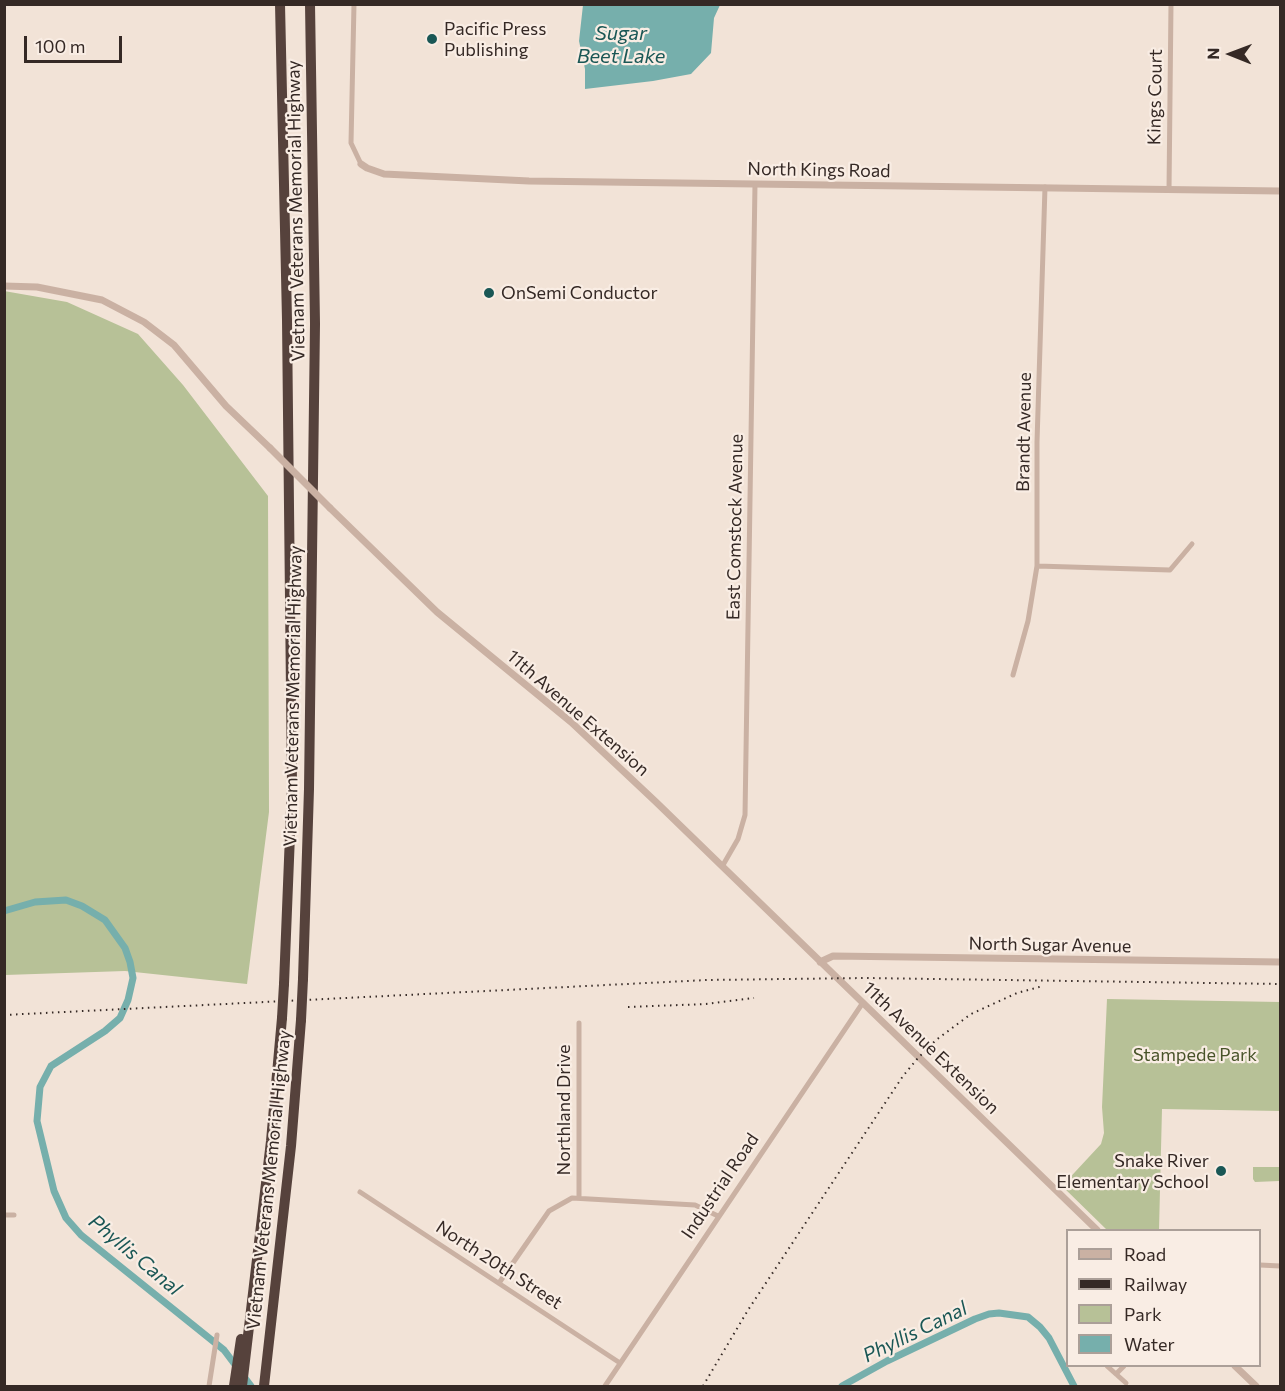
<!DOCTYPE html>
<html>
<head>
<meta charset="utf-8">
<style>
	body { margin:0 }
	#map { position:relative; width:1285px; height:1391px; overflow:hidden; background:#f2e3d7; font-family:Commissioner,sans-serif }
	canvas { display:block }
	.frame { position:absolute; inset:0; border:6px solid #352925; pointer-events:none }
	.legend { position:absolute; left:1066px; top:1229px; width:195px; height:138px; box-sizing:border-box; background:#f9ede4; border:2px solid #ab9f98; margin:0; padding:8px 10px; list-style:none; font-size:18px; color:#352925 }
	.legend li { display:flex; align-items:center; gap:12px; height:30px }
	.legend b { width:30px; border:2px solid #ab9f98 }
	.north { position:absolute; left:1201px; top:24px; width:60px; height:60px; -webkit-text-stroke:4px #f9ede4; paint-order:stroke; rotate:271deg; font-size:16px; font-weight:700; line-height:24px; text-align:center; color:#352925 }
	.north::after { content:''; display:block; margin:auto; width:21px; height:27px; background:#352925; clip-path:polygon(50% 0,100% 100%,50% 72%,0 100%) }
	.scale { position:absolute; left:24px; top:36px; width:98px; height:27px; box-sizing:border-box; border:3px solid #352925; border-top:0; padding-left:8px; font-size:18px; line-height:21px; white-space:nowrap; color:#352925; -webkit-text-stroke:4px #f9ede4; paint-order:stroke }
</style>
</head>
<body>
<div id="map">
<canvas width="1285" height="1391"></canvas>
<div class="frame"></div>
<ul class="legend">
<li><b style="height:8px;background:#cab1a3"></b>Road</li>
<li><b style="height:8px;background:#352925"></b>Railway</li>
<li><b style="height:16px;background:#b7c197"></b>Park</li>
<li><b style="height:16px;background:#76afac"></b>Water</li>
</ul>
<div class="north">N</div>
<div class="scale">100 m</div>
</div>
<script>
const ctx = document.querySelector('canvas').getContext('2d');
ctx.lineJoin = 'round';
function fillPath(path, color) { ctx.fillStyle = color; ctx.fill(path, 'evenodd'); }
const poly = rows => new Path2D(rows.map(r => 'M' + r).join(''));
function trace(path, color, width, dash) { ctx.strokeStyle = color; ctx.lineWidth = width; ctx.lineCap = dash ? 'butt' : 'round'; ctx.setLineDash(dash || []); ctx.stroke(path); }
function write(font, color, halo, rows, align = 'center') {
  ctx.font = font + ' Commissioner,sans-serif'; ctx.lineWidth = 4.5; ctx.setLineDash([]); ctx.textBaseline = 'middle'; ctx.strokeStyle = halo; ctx.fillStyle = color; for (const [text, x, y, turn = 0] of rows) {
    ctx.save(); ctx.translate(x, y); ctx.rotate((+turn || 0) * Math.PI / 180); ctx.textAlign = isNaN(turn) ? turn : align; if (halo) ctx.strokeText(text, 0, 0); ctx.fillText(text, 0, 0); ctx.restore();
  }
}
fillPath(poly([
	[4,291,67,302,138,334,183,385,268,496,269,812,247,984,125,971,5,975],
	[1107,999,1280,1002,1280,1111,1162,1109,1159,1230,1107,1230,1062,1186,1101,1144,1104,1133,1102,1107],
	[1253,1167,1279,1167,1279,1181,1255,1182,1253,1179]
]), '#b7c197');
fillPath(poly([
	[583,5,583,4,720,5,714,18,711,53,691,74,653,81,585,89,585,69,579,41]
]), '#76afac');
trace(poly([
	[4,911,35,902,66,900,82,906,105,920,125,948,130,962,133,978,128,1000,120,1018,105,1031,51,1066,40,1087,37,1121,54,1191,66,1218,81,1235,224,1350,251,1386],
	[842,1386,887,1361,975,1319,989,1314,999,1313,1028,1317,1040,1327,1049,1338,1074,1386]
]), '#76afac', 7);
trace(poly([
	[354,4,351,143,361,164],
	[1169,190,1171,4],
	[1037,566,1170,570,1192,544],
	[1013,675,1028,621,1037,566,1037,442,1045,187],
	[723,865,738,839,745,815,755,184],
	[360,1192,620,1363],
	[579,1198,579,1023],
	[4,1215,14,1215],
	[1260,1265,1280,1266],
	[499,1283,549,1211,572,1198,695,1205,718,1216],
	[1107,1366,1126,1383],
	[1116,1374,1124,1366],
	[209,1386,217,1335],
	[605,1386,862,1004]
]), '#cab1a3', 5);
trace(poly([
	[361,164,367,168,384,174,529,181,1280,191],
	[4,286,37,287,102,300,144,322,174,345,226,406,270,448],
	[330,508,437,612,571,722,656,802,1097,1230],
	[820,962,833,956,1280,962],
	[1235,1366,1256,1386]
]), '#cab1a3', 7);
trace(poly([
	[280,4,287,320,292,785,284,984],
	[303,979,309,789,315,324,310,4],
	[234,1386,241,1339],
	[242,1386,271,1141,282,1018],
	[264,1386,291,1146,301,1020]
]), '#56423c', 10);
trace(poly([
	[628,1007,706,1004,754,998],
	[4,1015,707,980,866,978,1280,984],
	[703,1386,748,1310,903,1076,918,1058,936,1040,971,1014,1017,993,1043,986]
]), '#352925', 2, [1.5, 4.5]);
trace(poly([
	[270,448,330,508]
]), '#cab1a3', 7);
trace(poly([
	[282,1018,284,984],
	[301,1020,303,979]
]), '#56423c', 10);
for (const [x, y, r, color] of [
	[432,39,6,"#1a5755"],
	[489,293,6,"#1a5755"],
	[1221,1171,6,"#1a5755"]
]) { const dot = new Path2D(); dot.arc(x, y, r, 0, 2 * Math.PI); ctx.fillStyle = color; ctx.fill(dot); trace(dot, '#f9ede4', 2); }
write('18px', '#352925', '#f9ede4', [
	["Pacific Press",444,29],
	["Publishing",444,50],
	["OnSemi Conductor",501,293],
	["Snake River",1209,1161,"right"],
	["Elementary School",1209,1182,"right"]
], 'left');
write('18px', '#352925', '#f9ede4', [
	["Kings Court",1155,97,-89],
	["North Kings Road",819,170,1],
	["Vietnam Veterans Memorial Highway",296,211,-91],
	["Brandt Avenue",1024,432,-89],
	["East Comstock Avenue",735,527,-89],
	["Vietnam Veterans Memorial Highway",293,696,-89],
	["11th Avenue Extension",578,713,41],
	["North Sugar Avenue",1050,945,1],
	["11th Avenue Extension",931,1048,44],
	["Northland Drive",564,1110,-90],
	["Vietnam Veterans Memorial Highway",269,1180,-84],
	["Industrial Road",720,1186,-56],
	["North 20th Street",499,1265,33]
]);
write('18px', '#485329', '#f9ede4', [
	["Stampede Park",1195,1055]
]);
write('italic 20px', '#1a5755', '#f9ede4', [
	["Sugar",621,33],
	["Beet Lake",621,56],
	["Phyllis Canal",135,1255,40],
	["Phyllis Canal",915,1332,-26]
]);
</script>
</body>
</html>
